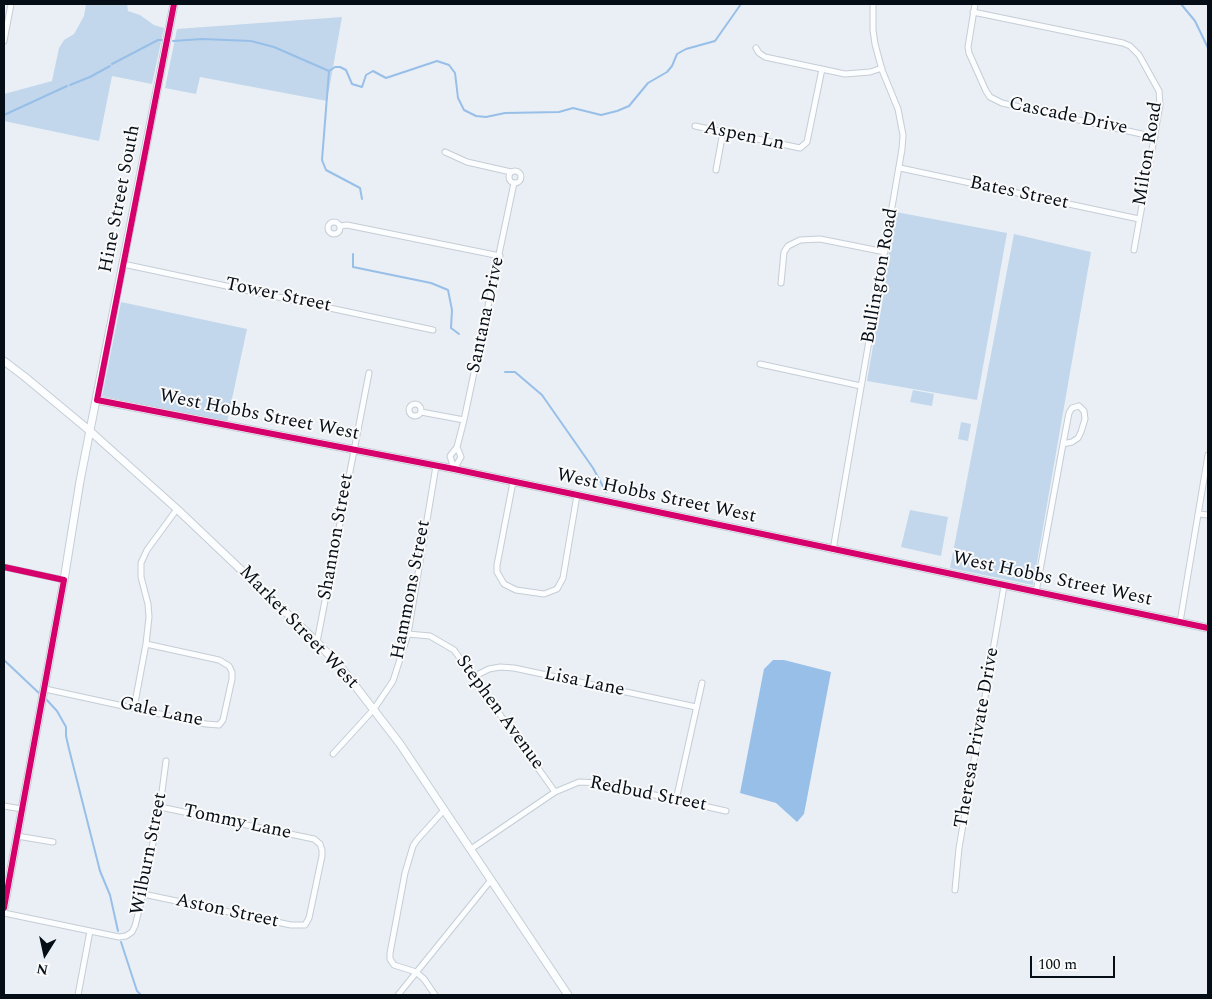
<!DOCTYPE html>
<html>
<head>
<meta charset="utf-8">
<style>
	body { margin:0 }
	#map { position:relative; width:1212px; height:999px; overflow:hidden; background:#e9eff5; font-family:Spectral,serif }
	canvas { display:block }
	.frame { position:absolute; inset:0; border:5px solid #050d16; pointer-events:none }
	.north { position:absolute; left:20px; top:929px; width:50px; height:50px; -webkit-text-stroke:4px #fafafa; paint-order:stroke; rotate:190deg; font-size:14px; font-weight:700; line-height:20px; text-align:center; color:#050d16 }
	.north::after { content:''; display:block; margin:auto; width:18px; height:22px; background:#050d16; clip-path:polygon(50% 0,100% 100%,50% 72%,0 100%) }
	.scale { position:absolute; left:1030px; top:956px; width:85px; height:22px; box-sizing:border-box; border:2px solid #050d16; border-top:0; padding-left:6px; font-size:15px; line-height:18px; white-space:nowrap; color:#050d16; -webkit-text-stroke:4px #fafafa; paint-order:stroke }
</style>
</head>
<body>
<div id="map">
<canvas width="1212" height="999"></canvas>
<div class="frame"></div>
<div class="north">N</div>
<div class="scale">100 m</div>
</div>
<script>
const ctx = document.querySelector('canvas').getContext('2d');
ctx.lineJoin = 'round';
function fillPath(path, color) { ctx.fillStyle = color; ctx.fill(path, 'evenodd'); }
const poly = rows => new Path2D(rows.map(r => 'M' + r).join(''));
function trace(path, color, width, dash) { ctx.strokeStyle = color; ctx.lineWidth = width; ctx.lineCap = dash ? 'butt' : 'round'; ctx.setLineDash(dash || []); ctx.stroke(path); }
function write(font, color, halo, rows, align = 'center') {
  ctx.font = font + ' Spectral,serif'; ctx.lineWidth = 4; ctx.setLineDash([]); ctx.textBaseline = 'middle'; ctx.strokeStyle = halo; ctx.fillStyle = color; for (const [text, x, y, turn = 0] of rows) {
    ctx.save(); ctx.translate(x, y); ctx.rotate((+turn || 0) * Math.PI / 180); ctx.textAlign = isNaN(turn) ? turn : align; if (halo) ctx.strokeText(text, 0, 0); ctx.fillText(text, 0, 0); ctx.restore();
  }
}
fillPath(poly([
	[86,4,127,4,128,11,140,15,154,25,164,28,152,84,112,76,99,141,4,121,4,94,52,81,59,48,64,40,74,34,84,16],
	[342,17,327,101,200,77,196,94,165,88,177,29],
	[896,212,1007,233,977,400,867,381],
	[1014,234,1091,252,1033,585,950,568],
	[121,302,247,329,227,422,102,396],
	[913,390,934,394,932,406,910,402],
	[961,422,971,424,968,441,958,439],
	[910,510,948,517,941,556,901,547]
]), '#c2d7ec');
fillPath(poly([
	[773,660,784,660,831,672,804,814,797,822,776,803,740,793,764,669]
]), '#98bfe8');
trace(poly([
	[1181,4,1195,21,1208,48],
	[173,41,202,39,251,41,274,47,329,71],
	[112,64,158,40,164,40],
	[70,85,90,77,110,66],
	[4,115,67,86],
	[362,199,360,188,326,170,322,160,329,71,335,67,340,67,346,70,352,84,362,87,366,75,373,71,386,78,437,61,449,65,455,73,458,98,464,110,476,116,486,117,505,113,559,112,573,108,601,115,617,111,629,106,648,83,667,72,672,66,677,54,686,49,715,41,741,4],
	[353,254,353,267,431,283,448,290,452,310,451,328,459,334],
	[505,372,515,372,542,395,593,468,606,492],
	[4,660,41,695],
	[45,698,57,711,66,727,66,736,69,749,100,871,110,895,118,931],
	[121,942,137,991,141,995]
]), '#98bfe8', 2);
const street = poly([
	[975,4,968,47,969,53,986,91,990,97,1002,103,1155,137],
	[973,12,1123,43,1130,46,1139,55,1159,91,1160,105,1134,250],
	[4,41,11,4],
	[756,48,759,53,765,57,845,74,870,72,882,68],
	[695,126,800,148,807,142,822,69],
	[445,152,467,162,511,172],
	[900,168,1139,219],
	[716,170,723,132],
	'509 177a6 6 0 1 1 12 0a6 6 0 1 1-12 0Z',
	'328 228a6 6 0 1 1 12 0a6 6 0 1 1-12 0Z',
	[340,226,347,225,500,256],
	[123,264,433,330],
	[781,283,784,252,788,246,800,240,820,239,885,252],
	[760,364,861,386],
	'409 410a6 6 0 1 1 12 0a6 6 0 1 1-12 0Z',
	[1079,406,1084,411,1085,419,1081,432,1078,438,1072,442,1063,444,1069,413,1072,408,1079,406],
	[421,412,464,420],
	[454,469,450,456,457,447,464,420,514,183],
	[454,469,461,457,457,447],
	[513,482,497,565,497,572,504,584,516,590,544,594,557,589,563,578,577,495],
	[1199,514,1208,515],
	[833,550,902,149,903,135,898,109,882,70,875,44,873,30,873,4],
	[4,567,64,580],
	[1036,592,1063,444],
	[1180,622,1208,455],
	[408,634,430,636,454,650,555,792],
	[317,642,369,373],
	[473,677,489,669,500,667,514,668,696,707],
	[45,689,206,724,219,725,223,720,232,679,232,672,229,666,219,660,146,644],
	[134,708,146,644,149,617,148,604,141,577,141,563,147,550,177,509],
	[333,754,374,709,393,681,408,634,436,466],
	[676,800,702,683],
	[4,806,22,809],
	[17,836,53,842],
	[471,849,555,792,579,782,601,783,726,811],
	[955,890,959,848,1004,586],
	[143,894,291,925,305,925,309,918,322,856,322,850,320,844,314,839,160,807],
	[4,913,119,937,126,936,132,932,135,926,143,894,160,807,166,761],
	[78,995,90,931],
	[398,995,491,880],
	[435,995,424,979,416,972,394,965,390,959,390,953,405,873,413,846,417,840,444,810]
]);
const secondary = poly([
	[4,361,25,377,90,431,177,509,317,642,343,670,400,744,568,995],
	[97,400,454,469,1208,628],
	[4,908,64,580,80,481,174,4]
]);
trace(street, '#c5cdd5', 7);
trace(secondary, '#c5cdd5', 9);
trace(street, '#fcfdfe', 5);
trace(secondary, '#fcfdfe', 7);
trace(poly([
	[174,4,97,400,454,469,1208,628],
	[4,567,64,580,4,908]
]), '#d6006c', 6);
write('19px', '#050d16', '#fafafa', [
	["Cascade Drive",1068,117,12],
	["Aspen Ln",744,137,12],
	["Milton Road",1149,154,-81],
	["Bates Street",1019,194,12],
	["Hine Street South",121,199,-79],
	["Bullington Road",881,276,-80],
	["Tower Street",278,296,12],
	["Santana Drive",487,315,-78],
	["West Hobbs Street West",259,416,11],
	["West Hobbs Street West",656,497,12],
	["Shannon Street",337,537,-80],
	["West Hobbs Street West",1052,580,12],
	["Hammons Street",412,590,-79],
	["Market Street West",298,628,46],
	["Lisa Lane",584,683,12],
	["Gale Lane",161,713,12],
	["Stephen Avenue",499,713,54],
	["Theresa Private Drive",978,738,-80],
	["Redbud Street",648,795,11],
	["Tommy Lane",237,823,12],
	["Wilburn Street",150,854,-79],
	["Aston Street",227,912,12]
]);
</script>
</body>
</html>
